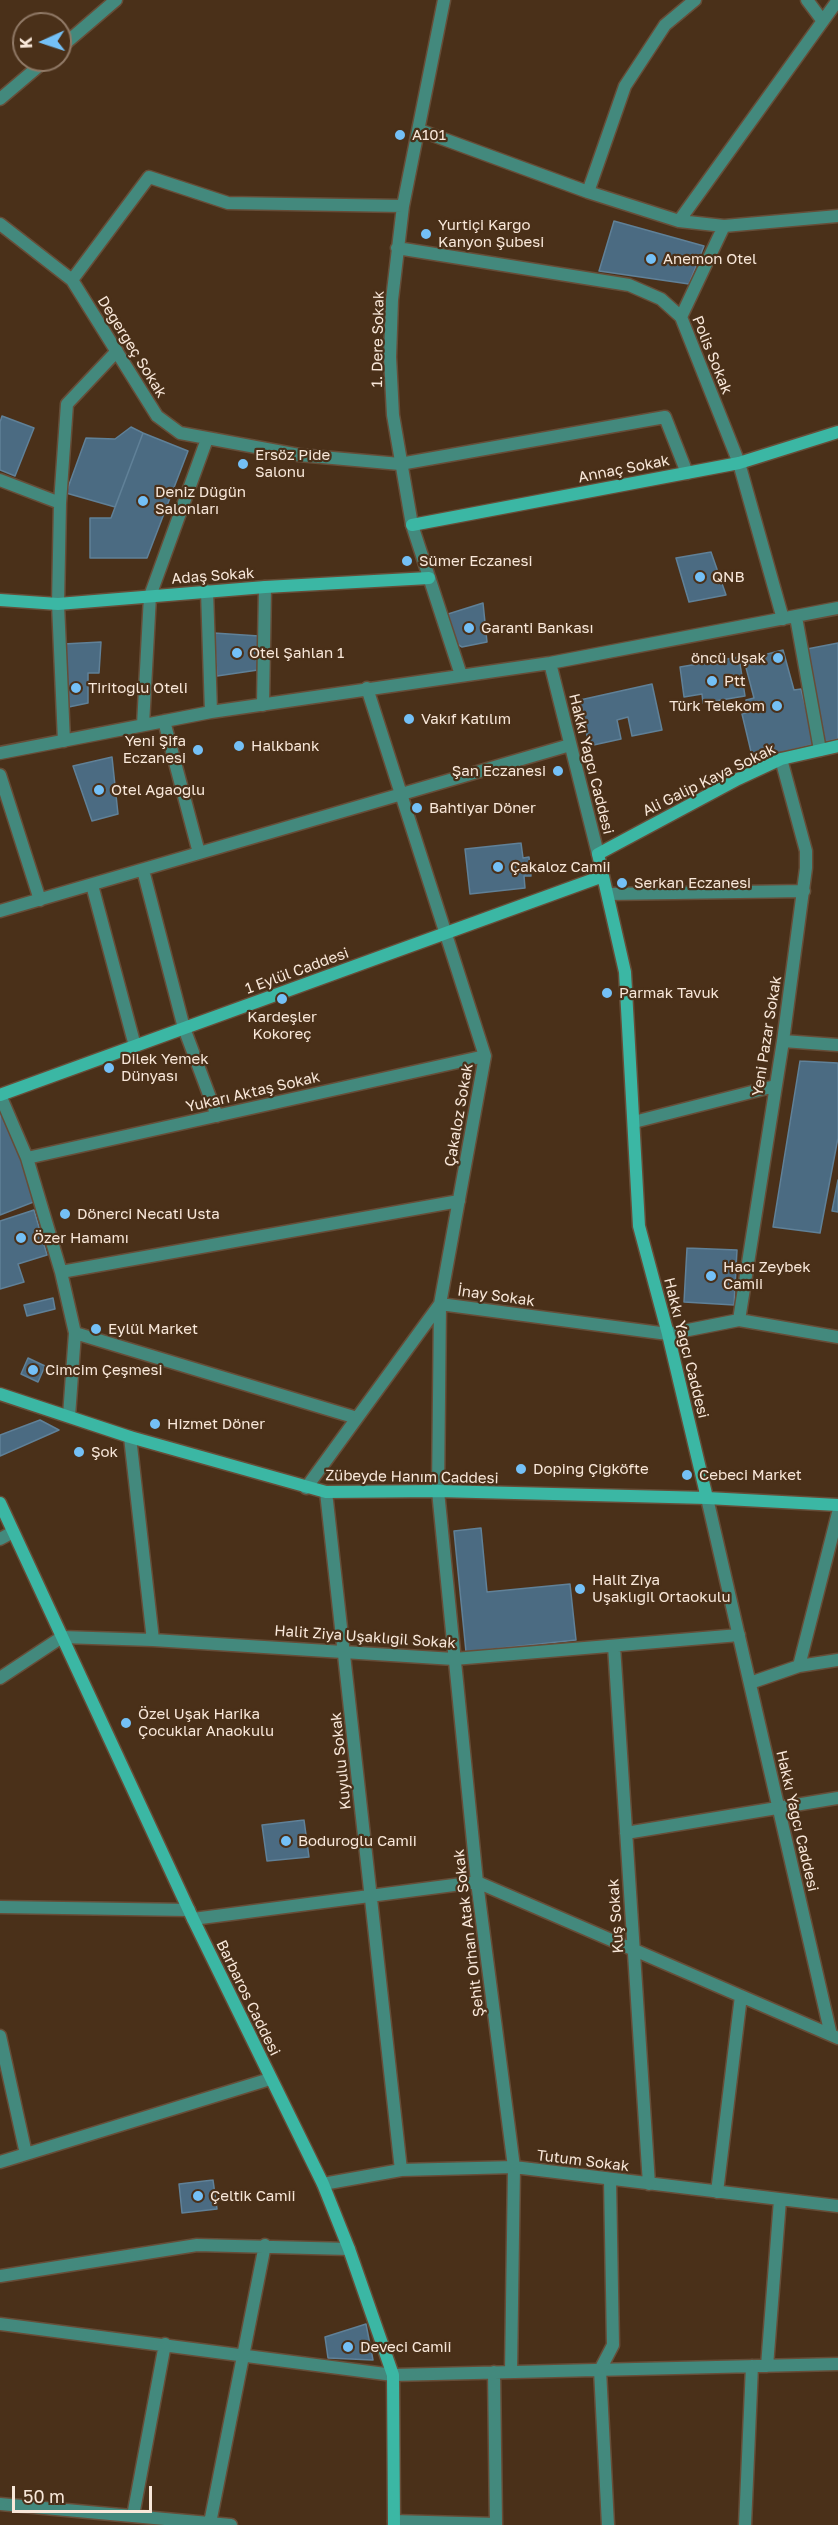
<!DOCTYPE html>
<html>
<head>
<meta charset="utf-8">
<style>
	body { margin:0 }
	#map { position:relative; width:838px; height:2525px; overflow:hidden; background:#4a3019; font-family:"Golos Text",sans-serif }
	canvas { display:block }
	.north { position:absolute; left:12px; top:12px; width:60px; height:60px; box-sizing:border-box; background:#4a3019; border:2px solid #907966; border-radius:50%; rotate:267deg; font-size:16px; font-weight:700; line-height:24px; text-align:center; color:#f8e7d9 }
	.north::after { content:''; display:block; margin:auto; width:21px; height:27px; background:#74c0f6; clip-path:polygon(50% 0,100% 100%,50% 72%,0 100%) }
	.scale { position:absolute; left:12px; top:2486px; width:140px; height:27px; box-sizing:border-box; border:3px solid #f8e7d9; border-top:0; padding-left:8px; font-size:18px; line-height:21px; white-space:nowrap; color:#f8e7d9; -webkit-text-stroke:4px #4a3019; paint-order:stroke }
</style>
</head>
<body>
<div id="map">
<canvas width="838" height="2525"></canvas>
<div class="north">K</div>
<div class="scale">50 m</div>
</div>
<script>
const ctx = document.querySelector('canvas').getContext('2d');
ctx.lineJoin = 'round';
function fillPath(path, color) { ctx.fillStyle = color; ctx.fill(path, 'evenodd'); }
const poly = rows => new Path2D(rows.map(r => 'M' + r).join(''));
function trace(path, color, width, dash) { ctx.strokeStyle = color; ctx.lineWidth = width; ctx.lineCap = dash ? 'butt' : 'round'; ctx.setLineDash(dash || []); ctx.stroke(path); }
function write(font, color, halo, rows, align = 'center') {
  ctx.font = font + ' "Golos Text",sans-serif'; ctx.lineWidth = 4.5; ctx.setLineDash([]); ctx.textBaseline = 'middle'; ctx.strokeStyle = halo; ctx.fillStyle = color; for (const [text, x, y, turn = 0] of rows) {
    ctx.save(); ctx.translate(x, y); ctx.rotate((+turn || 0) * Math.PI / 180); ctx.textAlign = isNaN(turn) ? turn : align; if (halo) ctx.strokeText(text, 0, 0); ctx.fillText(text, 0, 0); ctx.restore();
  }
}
const building = poly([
	[614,221,704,246,689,284,599,271,614,221],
	[2,416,34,428,15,476,0,470,0,422,2,416],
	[131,427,143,433,115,507,66,493,86,438,115,439,131,427],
	[143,433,188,451,147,558,90,558,90,518,111,518,143,433],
	[711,552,726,595,689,602,676,558,711,552],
	[483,603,487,642,462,647,457,644,448,614,483,603],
	[214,633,259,636,258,670,217,676,214,633],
	[101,642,99,673,88,673,88,703,64,708,63,644,101,642],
	[838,643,838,739,825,742,807,649,838,643],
	[783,650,794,690,801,689,815,744,753,760,742,714,749,712,746,700,754,698,744,660,783,650],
	[739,657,745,696,703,703,702,694,684,697,680,667,739,657],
	[652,684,662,730,632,736,628,717,617,720,621,739,589,746,580,700,652,684],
	[112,757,118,814,92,821,73,766,112,757],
	[521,843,523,858,529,857,531,876,524,876,525,888,470,894,465,849,521,843],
	[800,1061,838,1063,838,1138,820,1233,773,1227,800,1061],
	[1,1107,36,1201,0,1215,0,1108,1,1107],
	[838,1180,838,1212,832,1211,838,1180],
	[34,1210,47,1255,18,1264,24,1282,0,1289,0,1221,34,1210],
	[687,1248,737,1250,734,1305,684,1302,687,1248],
	[53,1298,55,1309,27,1316,24,1305,53,1298],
	[28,1358,45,1366,38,1382,21,1374,28,1358],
	[40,1420,59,1430,0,1456,0,1435,40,1420],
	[481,1528,487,1592,570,1584,576,1640,466,1652,454,1531,481,1528],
	[304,1820,309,1857,267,1861,262,1825,304,1820],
	[213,2180,217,2209,182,2213,179,2184,213,2180],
	[366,2324,373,2360,328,2358,325,2337,366,2324]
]);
fillPath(building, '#4b6b82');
trace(building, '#608198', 1.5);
const street = poly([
	[444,0,403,206,392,300,390,357,393,415,412,525,461,675],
	[807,0,822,20],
	[60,48,116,0],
	[0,99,46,60],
	[419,130,588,192,679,221,724,226,838,216],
	[588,192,625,86,665,25,695,0],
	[679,221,838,0],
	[0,224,72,280,157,416,180,433,299,455,400,464,665,417,687,473],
	[397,248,629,285,661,299,681,317,739,463,783,619],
	[72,280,149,177,228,203,403,206],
	[681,317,724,226],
	[0,480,60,503],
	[207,591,211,712],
	[796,617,820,750],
	[550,663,598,854],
	[367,688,485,1056,440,1304,438,1491,477,1882,514,2167,511,2372],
	[263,705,265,587],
	[164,721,199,853],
	[143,725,150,596,207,439],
	[64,741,58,604,60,503,67,404,117,351],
	[0,753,211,712,550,663,838,608],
	[0,775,40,900],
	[143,870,184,1028,217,1116],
	[92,885,135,1046],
	[608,894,804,891],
	[0,911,570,745],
	[783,1041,838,1045],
	[0,1095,27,1158,61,1272,75,1333,69,1416],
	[634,1122,775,1086],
	[27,1158,485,1056],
	[61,1272,459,1201],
	[739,1320,783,1041,806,868,806,851,781,759],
	[75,1333,357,1418],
	[130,1437,153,1640],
	[306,1488,440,1304,668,1334,739,1320,838,1337],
	[326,1492,401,2170],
	[707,1498,831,2035],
	[0,1539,13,1532],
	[614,1646,649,2184],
	[799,1666,838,1513],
	[0,1678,62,1637,153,1640,454,1659,739,1635],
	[750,1683,799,1666,838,1660],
	[626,1833,838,1798],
	[0,1907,189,1910],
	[193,1919,477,1882,838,2038],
	[0,2036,26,2154],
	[0,2162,270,2079],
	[323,2184,401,2170,514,2167,838,2206],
	[717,2192,741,1996],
	[0,2276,197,2245,349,2249],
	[0,2324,393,2375,838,2364],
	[767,2366,780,2200],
	[0,2504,231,2525],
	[133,2516,165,2344],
	[394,2521,496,2524,494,2372],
	[210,2523,265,2245],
	[608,2525,600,2370,613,2345,610,2180],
	[745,2525,752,2366]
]);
const secondary = poly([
	[412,525,739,463,838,432],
	[0,600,58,604,265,587,429,578],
	[0,1095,603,876],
	[0,1394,130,1437,326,1492,438,1491,707,1498,838,1505],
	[707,1498,668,1334,639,1226,625,972,598,854,738,779,781,759,838,746],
	[0,1503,193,1919,323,2184,349,2249,393,2375,394,2525]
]);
trace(street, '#664d38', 15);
trace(secondary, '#664d38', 15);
trace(street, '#43897d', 12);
trace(secondary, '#3bb7a4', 12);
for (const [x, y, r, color] of [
	[400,135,6,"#74c0f6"],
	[426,234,6,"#74c0f6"],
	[651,259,6,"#74c0f6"],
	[243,464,6,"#74c0f6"],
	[143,501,6,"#74c0f6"],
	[407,561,6,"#74c0f6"],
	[700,577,6,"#74c0f6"],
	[469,628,6,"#74c0f6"],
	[237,653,6,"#74c0f6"],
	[778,658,6,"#74c0f6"],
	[712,681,6,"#74c0f6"],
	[76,688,6,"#74c0f6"],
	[777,706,6,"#74c0f6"],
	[409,719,6,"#74c0f6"],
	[239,746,6,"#74c0f6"],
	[198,750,6,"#74c0f6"],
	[558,771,6,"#74c0f6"],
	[99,790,6,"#74c0f6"],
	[417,808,6,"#74c0f6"],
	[498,867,6,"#74c0f6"],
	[622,883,6,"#74c0f6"],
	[607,993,6,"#74c0f6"],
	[282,999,6,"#74c0f6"],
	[109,1068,6,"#74c0f6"],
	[65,1214,6,"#74c0f6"],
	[21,1238,6,"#74c0f6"],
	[711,1276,6,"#74c0f6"],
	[96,1329,6,"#74c0f6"],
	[33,1370,6,"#74c0f6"],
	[155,1424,6,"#74c0f6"],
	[79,1452,6,"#74c0f6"],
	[521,1469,6,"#74c0f6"],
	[687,1475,6,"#74c0f6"],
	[580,1589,6,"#74c0f6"],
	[126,1723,6,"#74c0f6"],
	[286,1841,6,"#74c0f6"],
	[198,2196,6,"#74c0f6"],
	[348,2347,6,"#74c0f6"]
]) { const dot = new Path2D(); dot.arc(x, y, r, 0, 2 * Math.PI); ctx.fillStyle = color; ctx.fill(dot); trace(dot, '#4a3019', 2); }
write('15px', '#f8e7d9', '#4a3019', [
	["A101",412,135],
	["Yurtiçi Kargo",438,225],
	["Kanyon Şubesi",438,242],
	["Anemon Otel",663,259],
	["Ersöz Pide",255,455],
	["Salonu",255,472],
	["Deniz Düğün",155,492],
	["Salonları",155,509],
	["Sümer Eczanesi",419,561],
	["QNB",712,577],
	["Garanti Bankası",481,628],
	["Otel Şahlan 1",249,653],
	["öncü Uşak",766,658,"right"],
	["Ptt",724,681],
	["Tiritoğlu Oteli",88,688],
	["Türk Telekom",765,706,"right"],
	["Vakıf Katılım",421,719],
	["Yeni Şifa",186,741,"right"],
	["Eczanesi",186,758,"right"],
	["Halkbank",251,746],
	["Şan Eczanesi",546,771,"right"],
	["Otel Ağaoğlu",111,790],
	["Bahtiyar Döner",429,808],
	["Çakaloz Camii",510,867],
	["Serkan Eczanesi",634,883],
	["Parmak Tavuk",619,993],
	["Kardeşler",282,1017,"center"],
	["Kokoreç",282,1034,"center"],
	["Dilek Yemek",121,1059],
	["Dünyası",121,1076],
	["Dönerci Necati Usta",77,1214],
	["Özer Hamamı",33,1238],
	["Hacı Zeybek",723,1267],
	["Camii",723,1284],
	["Eylül Market",108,1329],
	["Cimcim Çeşmesi",45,1370],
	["Hizmet Döner",167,1424],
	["Şok",91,1452],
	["Doping Çiğköfte",533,1469],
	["Cebeci Market",699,1475],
	["Halit Ziya",592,1580],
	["Uşaklıgil Ortaokulu",592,1597],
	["Özel Uşak Harika",138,1714],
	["Çocuklar Anaokulu",138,1731],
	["Boduroğlu Camii",298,1841],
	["Çeltik Camii",210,2196],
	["Deveci Camii",360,2347]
], 'left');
write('15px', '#f8e7d9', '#4a3019', [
	["1. Dere Sokak",378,339,-89],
	["Değergeç Sokak",132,347,58],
	["Polis Sokak",712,355,68],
	["Annaç Sokak",624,469,-11],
	["Adaş Sokak",213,576,-4],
	["Hakkı Yağcı Caddesi",591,764,76],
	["Ali Galip Kaya Sokak",709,780,-26],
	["1 Eylül Caddesi",297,971,-20],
	["Yeni Pazar Sokak",767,1036,-81],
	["Yukarı Aktaş Sokak",253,1092,-13],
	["Çakaloz Sokak",459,1115,-80],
	["İnay Sokak",496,1296,8],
	["Hakkı Yağcı Caddesi",686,1348,76],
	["Zübeyde Hanım Caddesi",412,1477,1],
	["Halit Ziya Uşaklıgil Sokak",365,1637,4],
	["Kuyulu Sokak",341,1761,-96],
	["Hakkı Yağcı Caddesi",797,1821,77],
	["Kuş Sokak",616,1916,-94],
	["Şehit Orhan Atak Sokak",469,1933,-97],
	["Barbaros Caddesi",248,1998,64],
	["Tutum Sokak",583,2161,7]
]);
</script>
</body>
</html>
